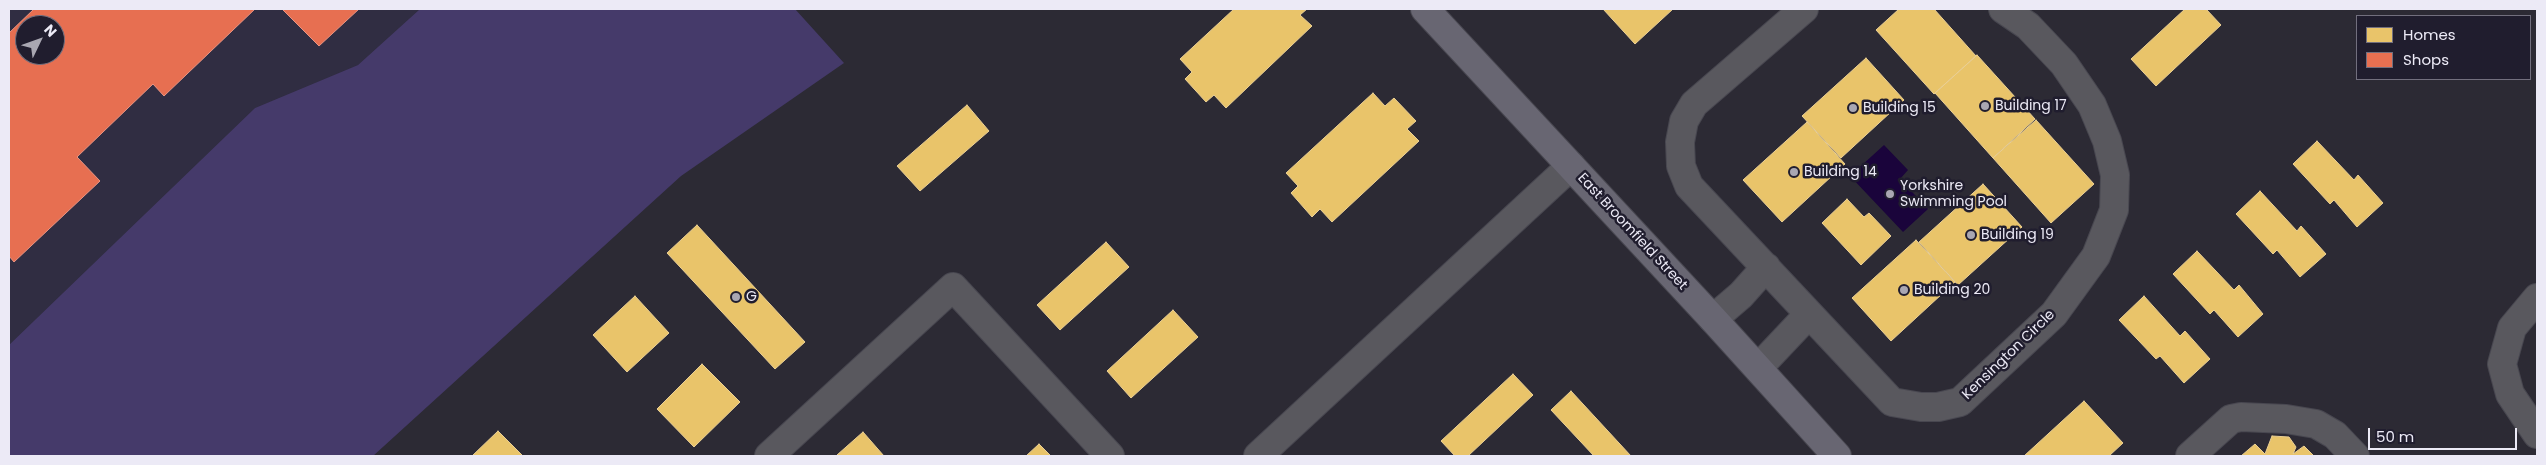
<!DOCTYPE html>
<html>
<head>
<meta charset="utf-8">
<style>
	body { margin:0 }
	#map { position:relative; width:2546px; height:465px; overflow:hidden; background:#2c2a34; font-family:Poppins,sans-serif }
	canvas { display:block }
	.frame { position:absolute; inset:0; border:10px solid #eceaf6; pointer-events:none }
	.legend { position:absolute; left:2356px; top:15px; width:175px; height:65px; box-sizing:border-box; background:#201d2e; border:1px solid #726f7e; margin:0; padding:6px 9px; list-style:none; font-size:15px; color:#eceaf6 }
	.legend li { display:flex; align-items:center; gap:10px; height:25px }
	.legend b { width:25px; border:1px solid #726f7e }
	.north { position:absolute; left:15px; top:15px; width:50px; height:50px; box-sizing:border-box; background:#201d2e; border:1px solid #726f7e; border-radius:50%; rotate:48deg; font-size:14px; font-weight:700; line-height:20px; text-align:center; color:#eceaf6 }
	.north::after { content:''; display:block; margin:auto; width:18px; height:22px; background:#a9a7b2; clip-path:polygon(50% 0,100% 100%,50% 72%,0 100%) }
	.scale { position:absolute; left:2368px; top:428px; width:149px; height:22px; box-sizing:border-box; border:2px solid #eceaf6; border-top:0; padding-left:6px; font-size:15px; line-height:18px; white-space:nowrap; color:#eceaf6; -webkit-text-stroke:4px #201d2e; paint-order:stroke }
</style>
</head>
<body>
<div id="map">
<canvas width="2546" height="465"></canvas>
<div class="frame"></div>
<ul class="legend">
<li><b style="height:14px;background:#e9c46a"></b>Homes</li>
<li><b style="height:14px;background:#e76f51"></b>Shops</li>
</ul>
<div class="north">N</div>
<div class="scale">50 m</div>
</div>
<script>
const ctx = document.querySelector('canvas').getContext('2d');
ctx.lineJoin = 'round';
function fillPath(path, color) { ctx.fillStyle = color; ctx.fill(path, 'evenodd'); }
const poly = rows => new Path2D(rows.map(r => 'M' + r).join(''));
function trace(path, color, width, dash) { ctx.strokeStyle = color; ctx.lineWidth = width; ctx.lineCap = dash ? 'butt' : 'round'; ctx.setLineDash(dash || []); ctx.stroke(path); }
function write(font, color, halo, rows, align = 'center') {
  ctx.font = font + ' Poppins,sans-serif'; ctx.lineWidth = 5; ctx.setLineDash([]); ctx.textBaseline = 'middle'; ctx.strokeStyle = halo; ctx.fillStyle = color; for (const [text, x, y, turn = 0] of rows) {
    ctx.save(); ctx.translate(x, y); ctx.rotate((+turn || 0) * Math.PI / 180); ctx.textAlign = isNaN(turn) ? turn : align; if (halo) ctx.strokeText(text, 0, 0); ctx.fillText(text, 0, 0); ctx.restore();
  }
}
fillPath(poly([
	[9,9,420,9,358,65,255,108,9,345],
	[25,25,55,25,55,55,25,55]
]), '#302d42');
fillPath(poly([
	[420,9,795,9,844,63,681,176,373,456,9,456,9,345,255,108,358,65]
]), '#453a6a');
fillPath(poly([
	[1884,145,1908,170,1900,179,1928,209,1903,232,1850,176]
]), '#1a043b');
const homes = poly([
	[1234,9,1307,9,1300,15,1312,26,1226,108,1214,95,1206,102,1185,79,1192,72,1180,59,1234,9],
	[1603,9,1673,9,1635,44,1603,9],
	[1899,9,1934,9,1976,56,1934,94,1876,30,1899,9],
	[2185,9,2206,9,2221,25,2156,86,2131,59,2185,9],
	[1977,55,2035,119,1993,158,1935,93,1977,55],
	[1866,58,1904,100,1841,158,1802,116,1866,58],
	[1373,93,1385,106,1394,98,1416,121,1407,129,1419,141,1332,222,1320,209,1312,217,1291,193,1298,186,1286,173,1373,93],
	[967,105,989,131,920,191,897,166,967,105],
	[2036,120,2094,184,2051,223,1993,158,2036,120],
	[1807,122,1845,164,1782,222,1743,180,1807,122],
	[2317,141,2354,180,2358,175,2383,203,2357,227,2334,200,2330,204,2293,164,2317,141],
	[1983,184,2022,227,1958,285,1919,242,1983,184],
	[2260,191,2297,231,2301,226,2326,254,2300,277,2277,250,2273,254,2236,214,2260,191],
	[1847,199,1864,217,1869,213,1891,236,1861,265,1822,223,1847,199],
	[697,225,805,342,775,369,667,253,697,225],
	[1916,240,1955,282,1891,341,1852,298,1916,240],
	[1106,242,1129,267,1060,330,1037,305,1106,242],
	[2197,251,2234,290,2239,285,2263,314,2238,337,2214,310,2210,314,2173,274,2197,251],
	[635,296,669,333,627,372,593,335,635,296],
	[2144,296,2180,336,2185,331,2210,359,2184,383,2160,356,2156,359,2119,320,2144,296],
	[1173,310,1198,337,1131,398,1107,371,1173,310],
	[702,364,740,402,694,447,657,409,702,364],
	[1513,374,1533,395,1468,456,1455,456,1441,441,1513,374],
	[1571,391,1631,456,1594,456,1551,410,1571,391],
	[2084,401,2123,443,2109,456,2024,456,2084,401],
	[498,431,523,456,472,456,498,431],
	[863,432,884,456,839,456,837,455,863,432],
	[2272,436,2289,437,2296,447,2293,454,2304,446,2314,456,2241,456,2255,444,2265,454,2272,436],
	[1039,444,1051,456,1026,456,1039,444]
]);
fillPath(homes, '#e9c46a');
trace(homes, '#eacf94', 1);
const shops = poly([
	[34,9,255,9,164,96,153,84,77,157,100,181,14,262,9,256,9,33,34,9],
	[25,25,55,25,55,55,25,55,25,25],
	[282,9,359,9,319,46,282,9]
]);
fillPath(shops, '#e76f51');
trace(shops, '#e89482', 1);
const minor = poly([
	[1804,9,1694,104,1684,121,1680,142,1681,166,1689,186,1892,402,1921,407,1938,407,1960,402,2054,314,2096,256,2114,210,2115,175,2107,141,2092,105,2064,64,2028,26,2003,9],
	[2537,298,2512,328,2502,364,2510,394,2537,434],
	[1713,319,1741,295,1766,267],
	[1758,368,1809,314],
	[769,456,953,287,1110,456],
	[1258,456,1571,166],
	[2190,456,2231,419,2241,417,2286,419,2316,424,2335,435,2355,456]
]);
const major = poly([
	[1425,9,1713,319,1837,456]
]);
trace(minor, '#484750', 30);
trace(major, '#484750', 30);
trace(minor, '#59585e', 28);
trace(major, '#686672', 28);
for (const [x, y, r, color] of [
	[1985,106,5,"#a9a7b2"],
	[1853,108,5,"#a9a7b2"],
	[1794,172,5,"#a9a7b2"],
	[1890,194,5,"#a9a7b2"],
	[1971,235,5,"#a9a7b2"],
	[1904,290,5,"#a9a7b2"],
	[736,297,5,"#a9a7b2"]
]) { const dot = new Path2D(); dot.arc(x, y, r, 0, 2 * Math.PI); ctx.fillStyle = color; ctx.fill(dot); trace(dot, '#201d2e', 2); }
write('14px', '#eceaf6', '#201d2e', [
	["Building 17",1995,106],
	["Building 15",1863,108],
	["Building 14",1804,172],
	["Yorkshire",1900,186],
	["Swimming Pool",1900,202],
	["Building 19",1981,235],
	["Building 20",1914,290],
	["G",746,297]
], 'left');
write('14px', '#eceaf6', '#201d2e', [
	["East Broomfield Street",1632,232,47],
	["Kensington Circle",2009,355,-44]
]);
</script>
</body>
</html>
